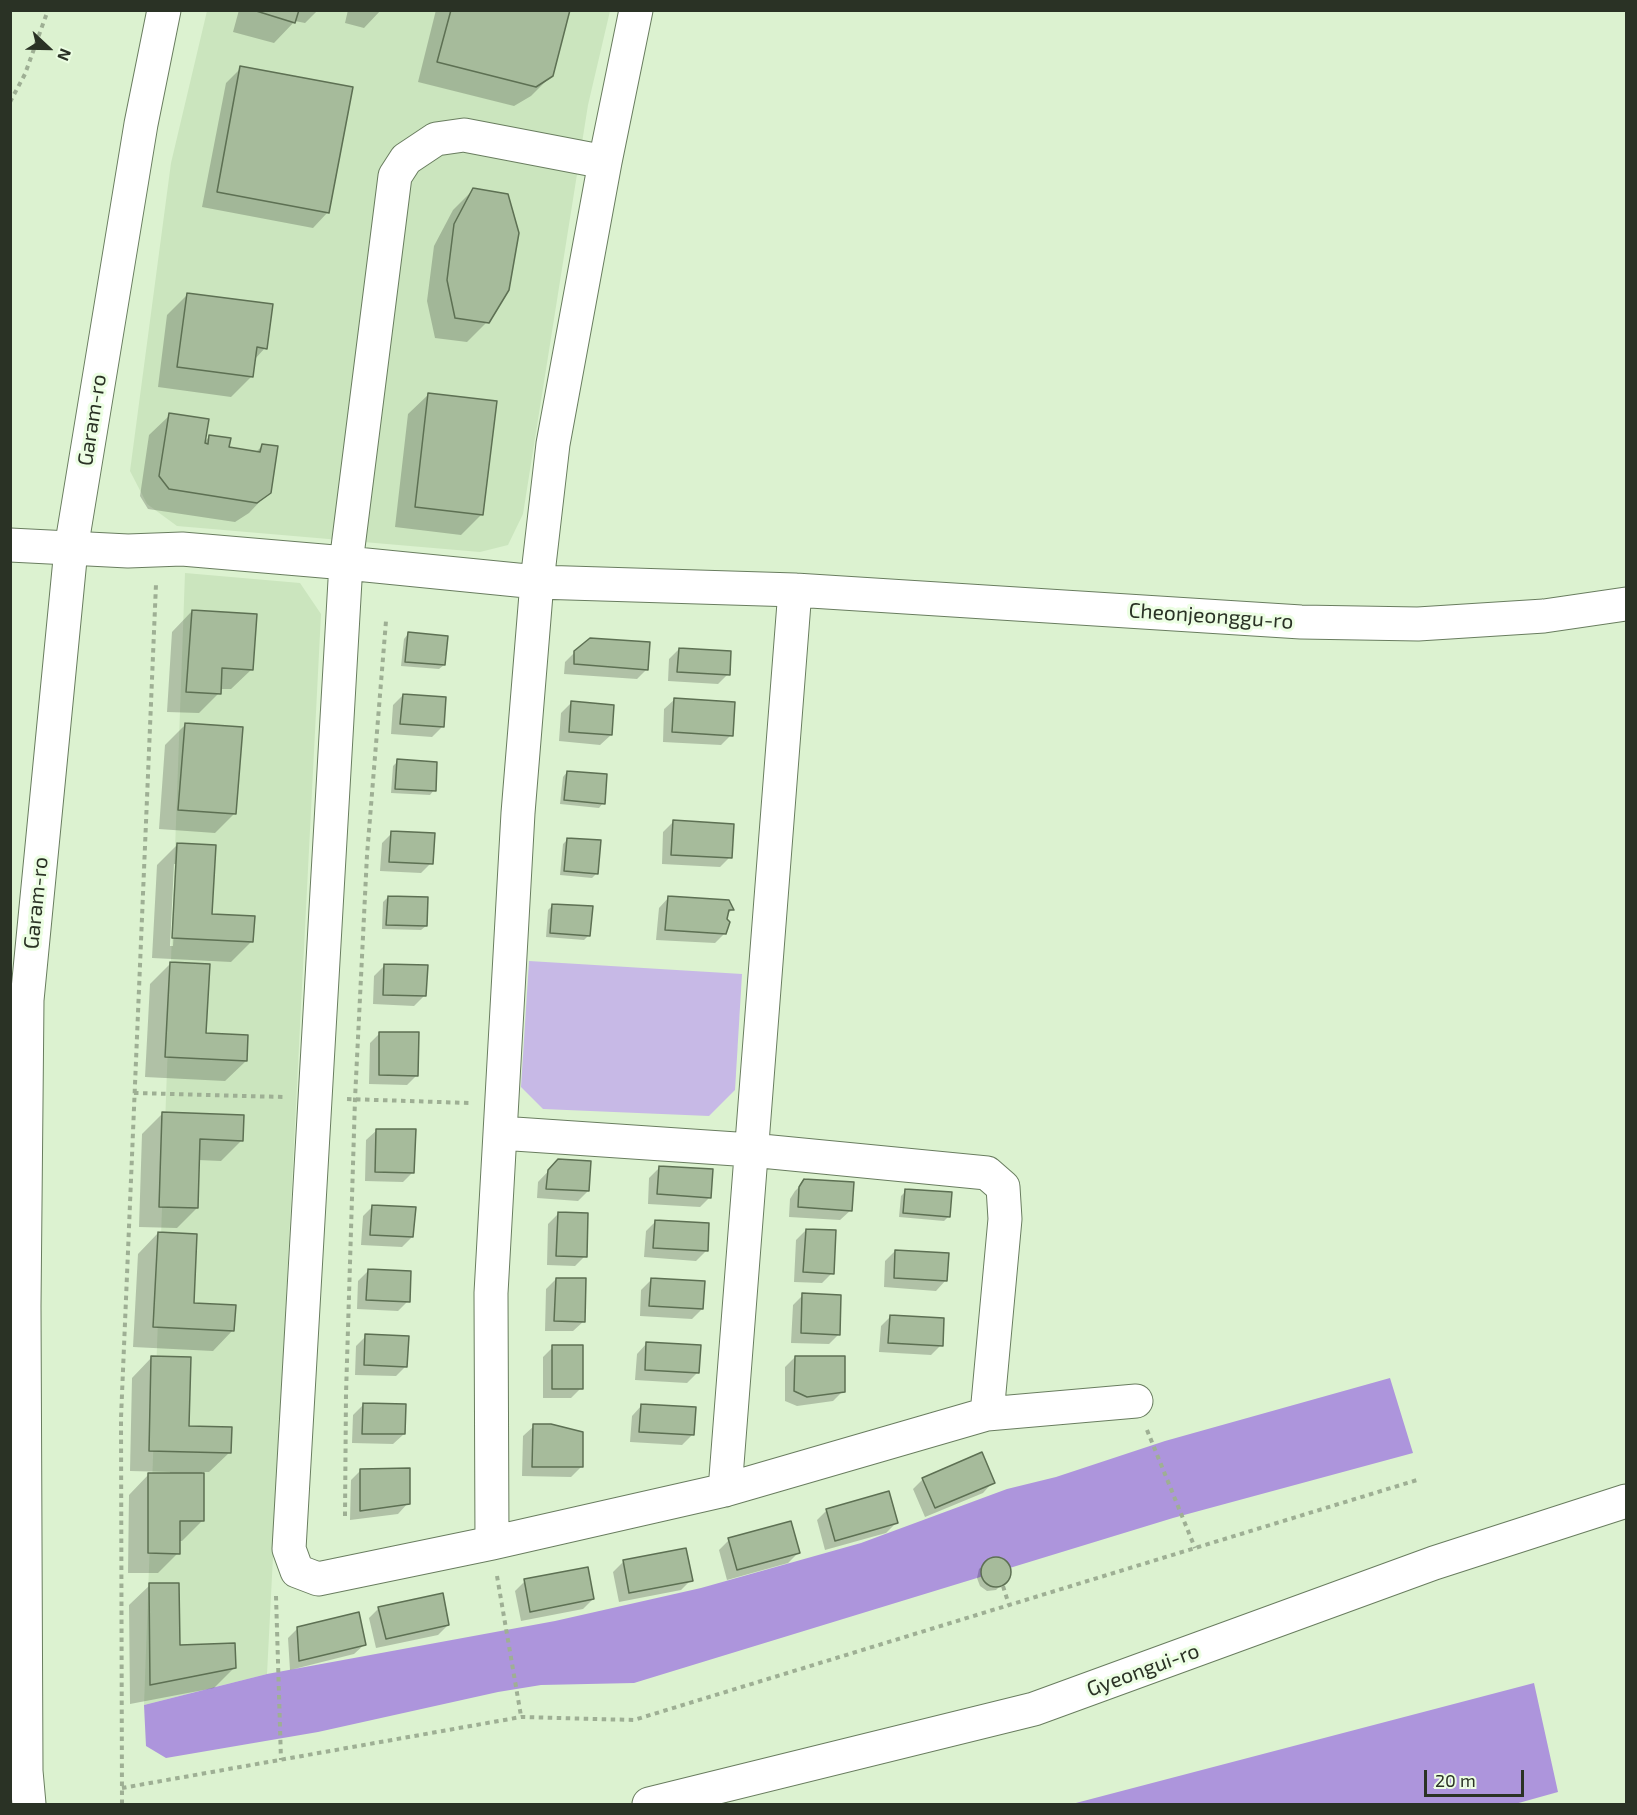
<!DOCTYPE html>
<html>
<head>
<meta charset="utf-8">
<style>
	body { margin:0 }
	#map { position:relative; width:1637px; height:1815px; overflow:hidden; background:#dcf2d0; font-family:"Exo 2",sans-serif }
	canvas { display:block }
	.frame { position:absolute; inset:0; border:12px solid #2a3225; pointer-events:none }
	.north { position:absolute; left:18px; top:18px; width:60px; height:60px; -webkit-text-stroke:4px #ecfee3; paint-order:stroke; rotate:112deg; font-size:16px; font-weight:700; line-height:24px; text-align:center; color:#2a3225 }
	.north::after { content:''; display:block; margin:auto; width:21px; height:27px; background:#2a3225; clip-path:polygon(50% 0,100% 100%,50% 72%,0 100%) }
	.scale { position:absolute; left:1424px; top:1770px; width:100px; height:27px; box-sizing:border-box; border:3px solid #2a3225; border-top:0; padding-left:8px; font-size:18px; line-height:21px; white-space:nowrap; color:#2a3225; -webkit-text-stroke:4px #ecfee3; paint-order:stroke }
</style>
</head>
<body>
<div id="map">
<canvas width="1637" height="1815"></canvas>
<div class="frame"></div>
<div class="north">N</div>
<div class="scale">20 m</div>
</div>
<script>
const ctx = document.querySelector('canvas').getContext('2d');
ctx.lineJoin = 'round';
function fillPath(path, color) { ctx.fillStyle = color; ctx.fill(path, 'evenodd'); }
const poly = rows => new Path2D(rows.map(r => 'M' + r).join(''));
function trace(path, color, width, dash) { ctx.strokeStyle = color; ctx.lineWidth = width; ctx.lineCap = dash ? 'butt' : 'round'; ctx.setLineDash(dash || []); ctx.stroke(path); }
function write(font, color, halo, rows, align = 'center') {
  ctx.font = font + ' "Exo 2",sans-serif'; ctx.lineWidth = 6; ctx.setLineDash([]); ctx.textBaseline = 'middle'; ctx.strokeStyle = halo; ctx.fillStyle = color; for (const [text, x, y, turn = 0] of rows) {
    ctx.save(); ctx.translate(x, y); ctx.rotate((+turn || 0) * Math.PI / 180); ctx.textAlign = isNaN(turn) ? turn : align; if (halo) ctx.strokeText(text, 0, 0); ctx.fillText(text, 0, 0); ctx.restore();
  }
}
fillPath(poly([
	[207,11,610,11,588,105,523,514,508,545,480,552,177,526,147,504,130,471,171,163],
	[185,573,300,583,321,614,267,1674,144,1705]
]), '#cbe5be');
fillPath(poly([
	[529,961,742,974,735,1090,709,1116,543,1109,521,1087]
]), '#c7b9e6');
fillPath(poly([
	[1390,1378,1413,1453,1173,1518,634,1683,541,1685,498,1692,318,1732,166,1758,146,1746,144,1705,267,1674,555,1621,701,1588,861,1543,1007,1489,1056,1477,1165,1441],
	[1534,1683,1558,1792,1515,1804,1072,1804]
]), '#ad95dc');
fillPath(poly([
	[239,10,318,10,305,23,295,21,274,43,233,32],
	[348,10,381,10,364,28,345,23],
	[436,10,569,10,552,75,531,96,514,106,418,82],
	[241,68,328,212,313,228,202,207,226,83],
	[473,190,487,322,467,342,435,338,427,301,434,246,453,210],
	[188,294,265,348,254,360,252,376,231,397,158,387,167,315],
	[429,394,482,514,461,535,395,527,408,414],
	[170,415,204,442,209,437,228,449,255,453,262,446,269,492,249,513,235,522,148,509,140,496,149,435],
	[192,611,252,669,231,689,220,689,219,693,199,713,167,712,172,632],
	[408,634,444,665,439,669,401,666,404,639],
	[679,649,728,674,718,684,668,681,669,659],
	[575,652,647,669,637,679,564,674,565,662],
	[403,695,442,727,432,737,391,734,393,705],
	[675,699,731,735,721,745,663,742,664,709],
	[571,703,611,735,600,745,559,741,561,713],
	[185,725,235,813,215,833,159,829,165,745],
	[398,761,434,790,430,795,391,793,393,766],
	[567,772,603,803,599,808,560,804,563,777],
	[674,821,730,857,720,867,662,864,663,832],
	[392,833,431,863,421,873,380,871,382,843],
	[568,839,597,873,592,878,560,875,563,844],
	[177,845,211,916,252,941,231,962,152,958,157,865],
	[174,864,177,864,173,946,170,946],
	[388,897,426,926,421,930,382,929,383,902],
	[669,897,732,910,726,915,725,933,715,943,656,940,659,908],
	[553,905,589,935,584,940,546,937,548,910],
	[170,964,204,1034,246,1061,225,1081,145,1077,150,984],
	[384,966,424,996,414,1006,373,1004,374,976],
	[380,1033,417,1075,407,1085,369,1084,370,1043],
	[163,1113,242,1140,221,1161,198,1160,197,1208,177,1228,139,1227,142,1134],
	[377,1130,413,1172,403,1182,365,1181,366,1140],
	[558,1161,588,1191,578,1201,537,1198,538,1182],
	[659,1168,710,1197,700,1207,648,1204,649,1178],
	[805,1181,851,1210,840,1220,789,1217,790,1199,795,1191],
	[906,1191,949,1216,944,1221,899,1217,901,1196],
	[373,1206,412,1237,402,1247,361,1245,363,1216],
	[558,1214,585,1256,575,1266,547,1265,548,1224],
	[656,1221,706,1251,696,1261,644,1257,646,1231],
	[806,1230,832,1273,822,1283,794,1282,796,1240],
	[158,1233,192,1304,233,1330,213,1351,133,1347,138,1254],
	[895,1251,946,1280,936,1291,884,1287,885,1261],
	[368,1271,408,1301,398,1311,357,1309,358,1281],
	[556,1279,584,1321,573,1331,545,1331,546,1289],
	[651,1280,702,1309,692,1319,640,1316,641,1290],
	[803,1295,839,1334,829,1344,791,1343,793,1305],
	[891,1316,941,1345,931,1355,879,1352,881,1326],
	[366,1336,406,1366,396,1376,355,1375,356,1346],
	[647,1343,698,1372,687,1383,635,1380,637,1354],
	[553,1347,581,1388,571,1398,543,1398,543,1357],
	[152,1357,188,1427,230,1452,209,1472,202,1472,202,1521,182,1541,178,1541,178,1553,158,1573,128,1573,129,1495,149,1474,170,1474,170,1472,130,1471,132,1378],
	[795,1357,843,1391,833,1401,797,1406,785,1401,785,1367],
	[363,1405,404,1434,393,1444,352,1443,353,1415],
	[642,1405,692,1435,682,1445,630,1442,632,1416],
	[534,1426,581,1467,571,1477,522,1476,523,1436],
	[361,1470,408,1503,398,1514,350,1520,351,1480],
	[923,1479,993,1482,983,1493,925,1517,913,1489],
	[827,1510,896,1523,886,1533,825,1550,817,1520],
	[729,1540,798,1553,788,1563,727,1580,719,1550],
	[996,1558,1005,1561,1007,1564,1008,1578,996,1590,987,1591,980,1586,977,1578,979,1569,988,1561],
	[623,1562,691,1580,681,1590,619,1602,613,1572],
	[525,1581,593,1599,583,1609,521,1621,515,1591],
	[150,1585,178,1646,234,1668,214,1688,130,1704,129,1605],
	[379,1608,448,1625,438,1635,376,1648,369,1618],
	[298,1628,365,1644,354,1654,290,1670,288,1638]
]), '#0003');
const building = poly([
	[253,10,299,10,295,23,253,10],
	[451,10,570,10,553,76,536,87,437,62,451,10],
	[240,66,353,87,329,213,217,192,240,66],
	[473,188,508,194,519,233,509,290,489,323,455,318,447,280,454,224,473,188],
	[187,293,273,304,267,349,257,347,253,377,177,367,187,293],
	[428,393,497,401,483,515,415,507,428,393],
	[169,413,209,419,205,443,208,444,209,435,231,438,229,447,260,452,262,444,278,446,271,493,257,503,169,489,159,476,169,413],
	[192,610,257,614,253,670,222,668,221,694,186,692,192,610],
	[408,632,448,636,445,665,405,662,408,632],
	[590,638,650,642,648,670,574,664,574,651,590,638],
	[679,648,731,651,730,675,677,672,679,648],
	[403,694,446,697,444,727,400,724,403,694],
	[674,698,735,702,733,736,672,732,674,698],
	[571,701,614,705,612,735,569,732,571,701],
	[185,723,243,727,236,814,178,810,185,723],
	[397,759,437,762,436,791,395,789,397,759],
	[567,771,607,774,605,804,564,800,567,771],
	[673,820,734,824,732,858,671,855,673,820],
	[391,831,435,833,433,864,389,862,391,831],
	[567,838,601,840,598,874,564,871,567,838],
	[177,843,216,845,212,914,255,916,253,942,172,938,177,843],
	[388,896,428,897,427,926,386,925,388,896],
	[668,896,729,900,734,910,729,910,727,919,730,922,726,934,665,930,668,896],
	[552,904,593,906,590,936,550,933,552,904],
	[170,962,210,964,206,1033,248,1035,247,1061,165,1057,170,962],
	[384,964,428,965,426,996,383,995,384,964],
	[379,1032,419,1032,418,1076,379,1075,379,1032],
	[162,1112,244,1115,243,1141,200,1139,198,1208,159,1207,162,1112],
	[376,1129,416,1129,414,1173,375,1172,376,1129],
	[558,1159,591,1161,589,1191,546,1189,548,1170,558,1159],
	[659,1166,713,1169,711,1198,657,1194,659,1166],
	[804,1179,854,1182,852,1211,798,1207,799,1187,804,1179],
	[905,1189,952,1192,950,1217,903,1213,905,1189],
	[372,1205,416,1207,413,1237,370,1235,372,1205],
	[558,1212,588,1213,587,1257,556,1256,558,1212],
	[655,1220,709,1223,708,1251,653,1248,655,1220],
	[806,1229,836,1230,834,1274,803,1272,806,1229],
	[158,1232,197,1234,194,1303,236,1305,234,1331,153,1327,158,1232],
	[895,1250,949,1253,947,1281,894,1278,895,1250],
	[368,1269,411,1271,410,1302,366,1300,368,1269],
	[556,1278,586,1278,585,1322,554,1321,556,1278],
	[651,1278,705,1281,703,1309,649,1306,651,1278],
	[802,1293,841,1295,840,1335,801,1333,802,1293],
	[890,1315,944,1318,943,1346,888,1343,890,1315],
	[365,1334,409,1336,407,1367,364,1365,365,1334],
	[646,1342,701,1345,699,1373,645,1370,646,1342],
	[552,1345,583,1345,583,1389,552,1389,552,1345],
	[151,1356,191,1357,189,1426,232,1427,231,1453,149,1451,151,1356],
	[795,1356,845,1356,845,1392,807,1397,794,1391,795,1356],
	[363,1403,406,1404,405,1434,362,1434,363,1403],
	[641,1404,696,1407,694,1435,639,1432,641,1404],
	[533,1424,551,1424,583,1432,583,1467,532,1467,533,1424],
	[982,1452,995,1483,935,1508,922,1478,982,1452],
	[410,1468,410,1504,360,1511,360,1469,410,1468],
	[148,1473,204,1473,204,1521,180,1521,180,1554,148,1553,148,1473],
	[889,1491,898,1523,835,1541,826,1509,889,1491],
	[791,1521,800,1553,737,1570,728,1538,791,1521],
	[686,1548,693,1581,629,1593,623,1560,686,1548],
	'981 1572a15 15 0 1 1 30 0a15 15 0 1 1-30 0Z',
	[588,1567,594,1599,530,1612,524,1579,588,1567],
	[149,1583,179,1583,180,1645,235,1643,236,1668,150,1685,149,1583],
	[443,1593,449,1625,386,1639,378,1607,443,1593],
	[359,1612,366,1645,299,1661,297,1627,359,1612]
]);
fillPath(building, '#a6bb9b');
trace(building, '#5d7053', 1.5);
const minor = poly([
	[605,162,464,135,436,139,406,159,395,176,346,563,289,1549,297,1571,318,1579,492,1543,725,1490,987,1414,1136,1401],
	[10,545,128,551,182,549,346,563,537,582,795,590,1301,622,1418,624,1544,616,1626,604],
	[500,1133,751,1150,987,1173,1003,1187,1005,1219,987,1414],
	[725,1490,795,590],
	[492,1543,491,1293,518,813,537,582,553,444,605,162,636,10]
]);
const tertiary = poly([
	[29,1804,26,1771,24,1306,27,1000,71,549,141,124,164,10]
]);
const primary = poly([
	[649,1804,1034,1709,1434,1563,1626,1501]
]);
trace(minor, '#697d5f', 35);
trace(tertiary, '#697d5f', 35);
trace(primary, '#697d5f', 35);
trace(poly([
	[10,102,25,74,48,10],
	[134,1093,283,1097],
	[347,1099,469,1103],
	[1147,1430,1195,1548],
	[345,1516,346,1394,355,1099,367,855,386,621],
	[497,1576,521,1716],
	[1003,1586,1009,1605],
	[276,1596,281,1760],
	[122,1788,521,1717,634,1720,1417,1480],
	[122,1804,121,1418,156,584]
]), '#9eaf94', 4, [4.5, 4.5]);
trace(minor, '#fff', 33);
trace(tertiary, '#fff', 33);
trace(primary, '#fff', 33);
write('21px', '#2a3225', '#ecfee3', [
	["Garam-ro",92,420,-81],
	["Cheonjeonggu-ro",1211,616,4],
	["Garam-ro",36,903,-84],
	["Gyeongui-ro",1143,1670,-20]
]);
</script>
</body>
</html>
